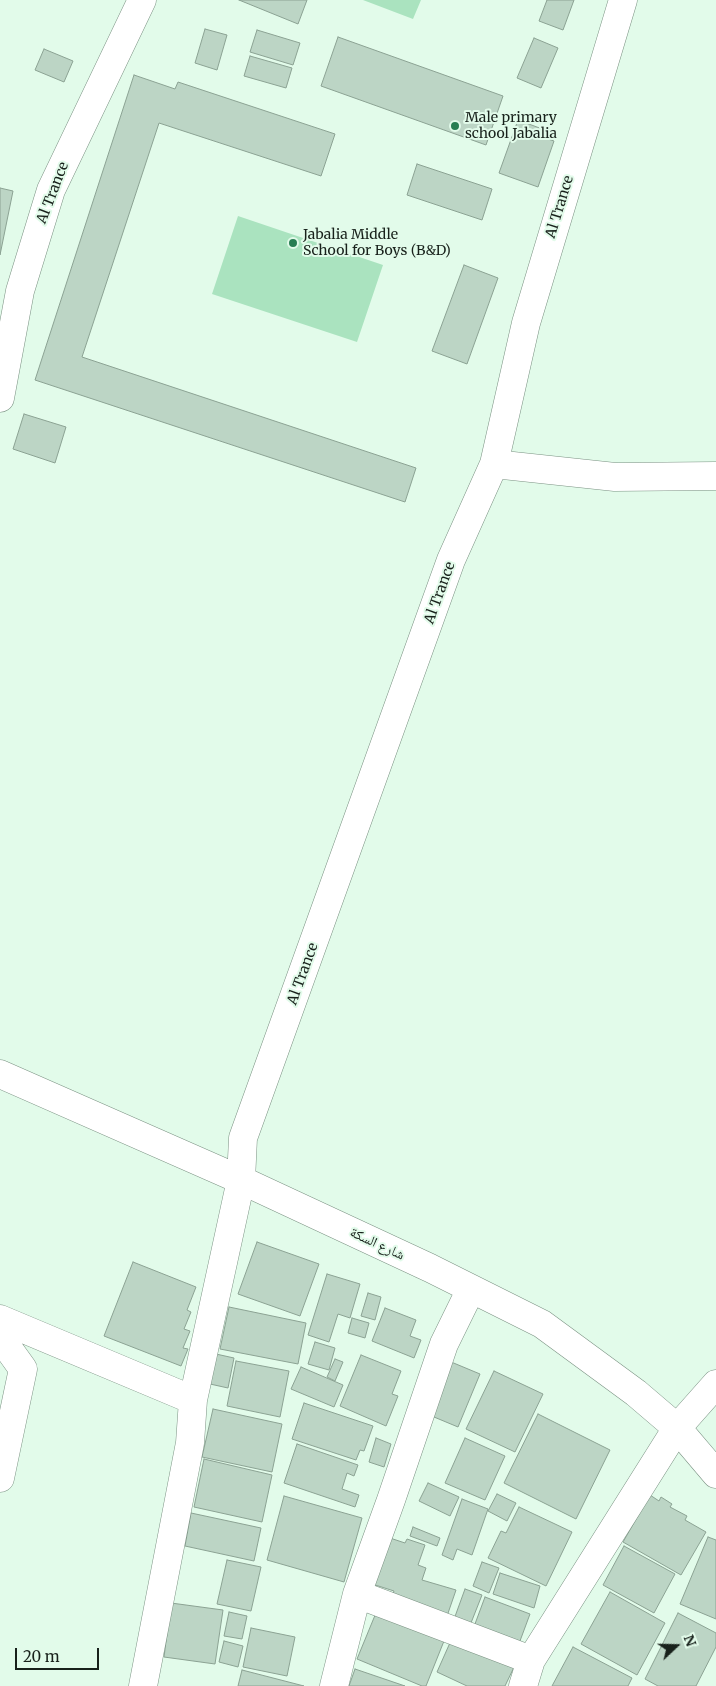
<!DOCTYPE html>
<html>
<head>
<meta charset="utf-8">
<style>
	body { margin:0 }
	#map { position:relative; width:716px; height:1686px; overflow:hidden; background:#e2fbea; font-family:Merriweather,serif }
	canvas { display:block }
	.north { position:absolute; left:651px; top:1621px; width:50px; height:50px; -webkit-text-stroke:4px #e2fbea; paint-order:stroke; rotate:69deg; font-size:14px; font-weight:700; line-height:20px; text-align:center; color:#18211b }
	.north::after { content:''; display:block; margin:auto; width:18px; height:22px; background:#18211b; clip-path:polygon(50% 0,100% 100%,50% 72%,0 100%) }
	.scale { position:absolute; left:15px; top:1648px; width:84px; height:22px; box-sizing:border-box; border:2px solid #18211b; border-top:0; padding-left:6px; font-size:15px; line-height:18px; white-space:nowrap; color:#18211b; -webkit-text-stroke:4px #e2fbea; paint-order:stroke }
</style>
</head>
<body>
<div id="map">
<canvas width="716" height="1686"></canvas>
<div class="north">N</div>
<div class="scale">20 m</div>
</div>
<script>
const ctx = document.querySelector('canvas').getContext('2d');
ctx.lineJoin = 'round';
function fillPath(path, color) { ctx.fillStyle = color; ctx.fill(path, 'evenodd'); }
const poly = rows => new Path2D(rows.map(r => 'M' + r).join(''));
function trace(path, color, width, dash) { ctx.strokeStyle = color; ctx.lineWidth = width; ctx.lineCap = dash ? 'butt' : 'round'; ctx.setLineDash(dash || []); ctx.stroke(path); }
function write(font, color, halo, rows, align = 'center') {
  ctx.font = font + ' Merriweather,"Noto Naskh Arabic",serif'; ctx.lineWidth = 4; ctx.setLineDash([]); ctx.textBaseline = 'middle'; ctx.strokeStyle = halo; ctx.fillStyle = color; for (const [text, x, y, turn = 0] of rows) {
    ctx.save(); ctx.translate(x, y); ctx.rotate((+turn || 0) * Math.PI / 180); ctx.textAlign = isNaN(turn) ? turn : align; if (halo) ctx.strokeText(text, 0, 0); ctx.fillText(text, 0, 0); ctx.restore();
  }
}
fillPath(poly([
	[363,0,421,0,413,19],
	[238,216,383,265,357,342,212,294]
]), '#aae3bf');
const building = poly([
	[239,0,307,0,298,24,239,0],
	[547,0,574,0,563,30,539,21,547,0],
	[205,29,227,35,217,70,195,63,205,29],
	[257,30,300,43,293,65,250,52,257,30],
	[338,37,503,96,486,145,321,86,338,37],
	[534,38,558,48,541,88,517,78,534,38],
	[44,49,73,61,64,82,35,70,44,49],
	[250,56,292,68,286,88,244,76,250,56],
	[134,75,175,89,178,82,335,134,321,176,159,123,82,357,416,468,405,502,35,380,134,75],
	[518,120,545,130,542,137,554,141,538,187,499,173,518,120],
	[417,164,492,189,482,220,407,195,417,164],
	[0,188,13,191,0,255,0,188],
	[464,265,498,278,467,364,432,351,464,265],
	[24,414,66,427,55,463,13,449,24,414],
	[257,1242,319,1264,300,1316,238,1294,257,1242],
	[133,1262,196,1287,187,1310,191,1312,184,1329,190,1331,183,1348,188,1349,181,1366,104,1336,133,1262],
	[327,1274,360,1284,350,1318,338,1314,329,1342,308,1335,327,1274],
	[368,1293,381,1297,375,1320,361,1316,368,1293],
	[229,1307,306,1323,298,1364,220,1349,229,1307],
	[385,1308,416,1320,410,1336,421,1340,414,1358,372,1341,385,1308],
	[352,1318,369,1323,365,1338,348,1333,352,1318],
	[315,1342,335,1348,329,1370,308,1364,315,1342],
	[216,1354,234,1358,228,1388,210,1384,216,1354],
	[432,1354,480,1374,458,1427,410,1407,432,1354],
	[361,1355,401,1371,392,1394,398,1396,386,1426,340,1406,361,1355],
	[335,1359,343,1362,335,1381,327,1377,335,1359],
	[236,1361,289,1371,280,1417,227,1406,236,1361],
	[301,1367,343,1385,334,1407,291,1389,301,1367],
	[494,1371,543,1394,515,1452,466,1429,494,1371],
	[304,1403,373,1426,364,1451,360,1450,356,1460,292,1439,304,1403],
	[213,1409,282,1424,272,1472,202,1457,213,1409],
	[538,1414,610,1450,576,1519,504,1483,538,1414],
	[376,1438,391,1444,384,1467,369,1462,376,1438],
	[465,1438,505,1456,485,1500,445,1483,465,1438],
	[297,1444,358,1465,354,1476,347,1473,342,1489,359,1495,355,1507,284,1483,297,1444],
	[204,1459,272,1475,262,1522,194,1507,204,1459],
	[428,1483,459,1497,450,1516,419,1501,428,1483],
	[497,1494,516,1503,507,1521,488,1511,497,1494],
	[650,1495,659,1501,661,1497,672,1504,670,1507,687,1516,685,1520,706,1532,681,1575,623,1542,650,1495],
	[284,1496,362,1518,344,1582,267,1560,284,1496],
	[462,1499,488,1509,472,1555,457,1549,453,1560,442,1555,462,1499],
	[519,1507,572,1532,546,1586,488,1558,501,1531,506,1533,519,1507],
	[191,1513,261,1528,254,1561,185,1546,191,1513],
	[413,1527,440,1538,437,1546,410,1536,413,1527],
	[384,1536,405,1543,407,1539,425,1545,418,1565,426,1568,422,1580,456,1590,446,1619,390,1601,394,1591,369,1583,384,1536],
	[708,1537,716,1540,716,1619,680,1604,708,1537],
	[624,1546,675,1574,654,1613,603,1585,624,1546],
	[227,1560,261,1567,251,1611,217,1604,227,1560],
	[482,1562,499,1568,489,1593,473,1586,482,1562],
	[500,1573,540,1586,534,1608,493,1594,500,1573],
	[465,1589,482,1595,469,1628,453,1622,465,1589],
	[610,1592,665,1623,637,1675,581,1644,610,1592],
	[485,1597,530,1614,517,1649,472,1632,485,1597],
	[171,1603,223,1610,215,1664,164,1657,171,1603],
	[378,1608,446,1636,426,1686,422,1686,357,1659,378,1608],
	[229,1612,247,1616,242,1639,224,1636,229,1612],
	[678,1613,716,1633,716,1647,696,1686,658,1686,645,1679,678,1613],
	[251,1628,295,1637,287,1676,243,1667,251,1628],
	[453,1636,515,1665,505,1686,467,1686,437,1672,453,1636],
	[224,1641,243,1646,238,1667,219,1662,224,1641],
	[573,1647,632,1678,628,1686,552,1686,573,1647],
	[355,1669,405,1686,349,1686,355,1669],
	[242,1670,304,1686,238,1686,242,1670]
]);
fillPath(building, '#bcd5c5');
trace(building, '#8ba293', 1);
const minor = poly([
	[0,398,20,291,51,190,142,0],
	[494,464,615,477,716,476],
	[0,1074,241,1180,430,1268,542,1324,636,1393,677,1428,716,1474],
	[0,1319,193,1400],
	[0,1337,23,1369,0,1478],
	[357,1594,531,1660],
	[143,1686,190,1443,193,1400,241,1180,243,1138,451,560,494,464,526,323,623,0],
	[334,1686,357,1594,391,1500,444,1344,471,1289],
	[523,1686,531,1660,677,1428,716,1384]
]);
trace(minor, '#7b9283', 29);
trace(minor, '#fff', 28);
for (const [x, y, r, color] of [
	[455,126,5,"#277e52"],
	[293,243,5,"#277e52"]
]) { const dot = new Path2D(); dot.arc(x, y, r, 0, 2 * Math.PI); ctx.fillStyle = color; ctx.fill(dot); trace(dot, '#e2fbea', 2); }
write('14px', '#18211b', '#e2fbea', [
	["Male primary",465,118],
	["school Jabalia",465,134],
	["Jabalia Middle",303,235],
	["School for Boys (B&D)",303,251]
], 'left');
write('14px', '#18211b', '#e2fbea', [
	["Al Trance",53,193,-69],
	["Al Trance",560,207,-73],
	["Al Trance",440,593,-70],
	["Al Trance",303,974,-70],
	["شارع السكة",377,1244,25]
]);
</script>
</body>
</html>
